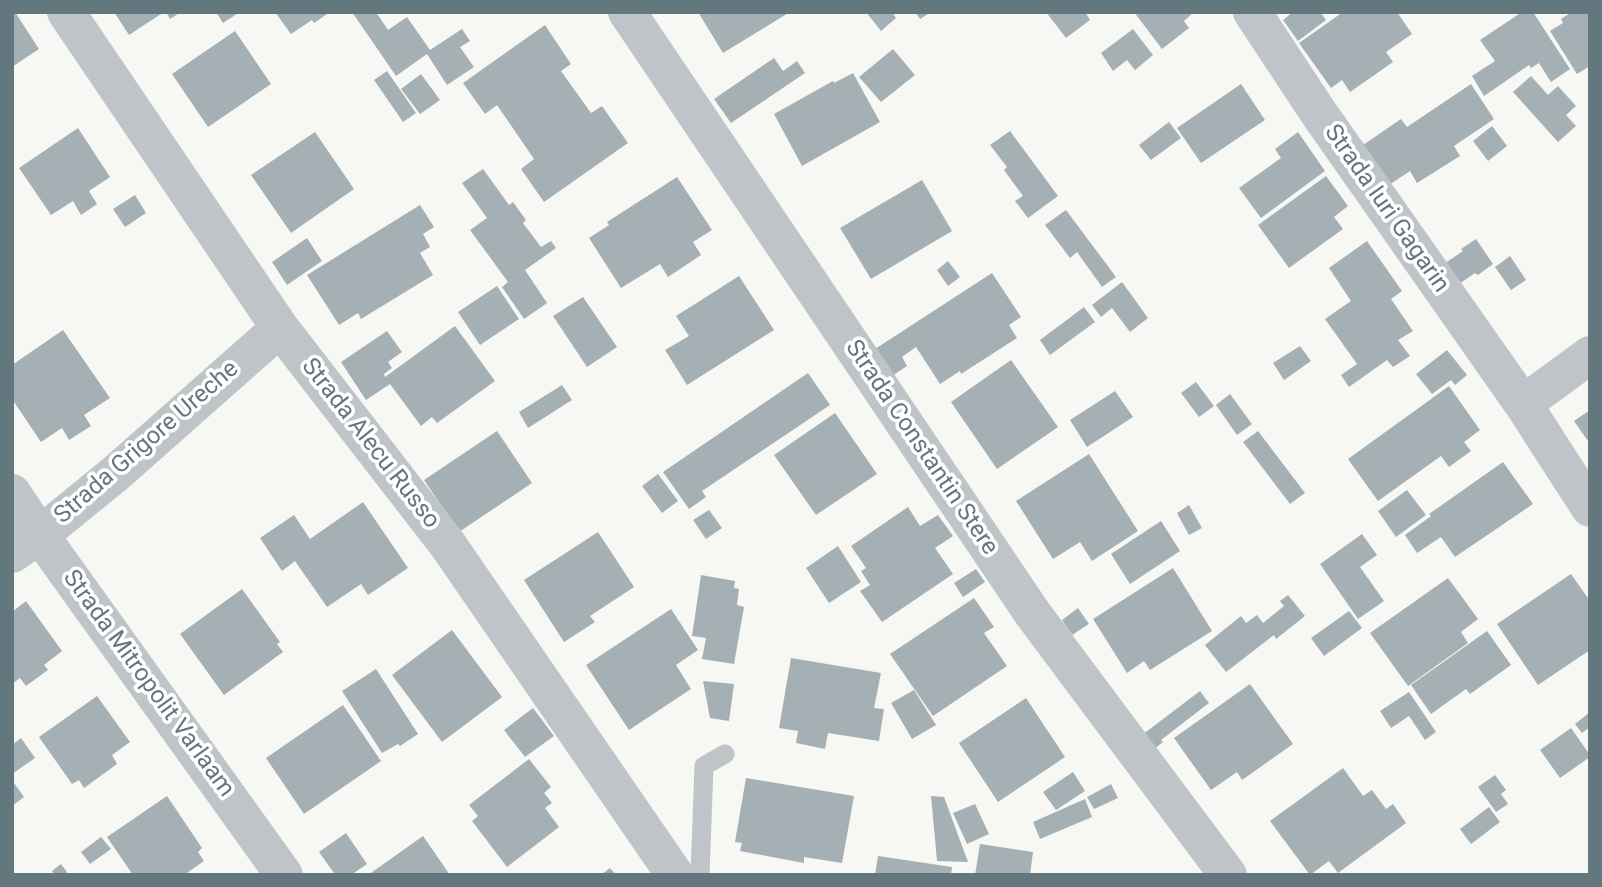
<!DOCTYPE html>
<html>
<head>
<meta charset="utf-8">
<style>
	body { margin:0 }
	#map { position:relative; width:1602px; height:887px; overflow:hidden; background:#f7f7f4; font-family:Roboto,sans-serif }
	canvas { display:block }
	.frame { position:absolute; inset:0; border:14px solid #63777f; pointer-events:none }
</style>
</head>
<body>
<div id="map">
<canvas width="1602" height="887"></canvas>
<div class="frame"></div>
</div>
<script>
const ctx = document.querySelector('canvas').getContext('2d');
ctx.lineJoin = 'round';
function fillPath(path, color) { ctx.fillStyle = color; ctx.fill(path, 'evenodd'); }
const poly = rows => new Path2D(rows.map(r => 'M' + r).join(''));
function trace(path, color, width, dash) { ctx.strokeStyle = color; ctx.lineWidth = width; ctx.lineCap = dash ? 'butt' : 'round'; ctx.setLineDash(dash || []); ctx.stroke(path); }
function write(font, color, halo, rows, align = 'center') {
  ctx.font = font + ' Roboto,sans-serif'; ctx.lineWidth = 7; ctx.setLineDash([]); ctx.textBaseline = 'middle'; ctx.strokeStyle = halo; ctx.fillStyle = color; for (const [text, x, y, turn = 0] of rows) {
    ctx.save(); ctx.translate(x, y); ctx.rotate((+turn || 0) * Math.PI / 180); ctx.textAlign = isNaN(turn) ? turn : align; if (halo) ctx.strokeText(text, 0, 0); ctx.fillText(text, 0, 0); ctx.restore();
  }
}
fillPath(poly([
	[12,12,15,12,39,49,12,67],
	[114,12,164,12,129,35],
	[166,12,181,12,170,19],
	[216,12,240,12,223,23],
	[275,12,330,12,314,23,312,20,291,34],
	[352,12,376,12,388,30,407,17,430,50,462,29,470,41,460,47,474,67,447,85,427,54,396,76],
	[698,12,790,12,723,53],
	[866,12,892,12,896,18,881,31],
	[915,12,931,12,920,19],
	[1046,12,1085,12,1090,20,1066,38],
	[1134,12,1194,12,1184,21,1189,28,1162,49],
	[1293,12,1320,12,1326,20,1298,41,1283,20],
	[1343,12,1397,12,1412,34,1386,52,1393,62,1350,92,1342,80,1331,88,1299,43],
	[1522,12,1533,12,1570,69,1551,82,1539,63,1531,68,1529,65,1484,96,1472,76,1495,61,1480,40],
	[1572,12,1590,12,1590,66,1577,74,1550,31,1563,23,1561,19],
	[545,25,571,64,561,71,591,113,602,106,628,143,544,202,521,169,534,159,497,105,485,114,463,83],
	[1133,29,1153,55,1135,70,1127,60,1113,71,1101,53],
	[235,31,271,84,208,127,172,74],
	[893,49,915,75,881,102,859,77],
	[774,58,783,71,797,61,805,73,731,123,714,99],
	[387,71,416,113,403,122,374,80],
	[853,73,880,122,802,166,774,114,833,81,834,83],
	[421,74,440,100,420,114,401,89],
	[1531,76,1548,95,1558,86,1576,106,1566,115,1576,126,1558,142,1513,92],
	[1241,84,1265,120,1201,163,1177,128],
	[1471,84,1494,119,1454,146,1460,156,1417,183,1410,171,1389,185,1363,145,1401,119,1407,127],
	[1169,122,1181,138,1151,160,1139,145],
	[1492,126,1507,146,1488,161,1473,141],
	[78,128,110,177,89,191,97,204,81,215,73,201,51,215,19,168],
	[1010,131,1058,196,1028,218,1015,201,1023,196,1004,170,1007,167,990,145],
	[315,132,354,189,291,233,251,175],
	[1298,132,1325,171,1261,218,1239,188,1281,158,1275,149],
	[483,169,509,205,513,202,526,220,523,223,541,247,551,241,556,248,525,270,547,303,524,319,502,287,508,282,470,230,487,218,462,183],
	[1326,176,1348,206,1334,217,1343,229,1289,268,1258,225],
	[677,177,712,230,693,242,701,255,668,277,660,264,621,288,589,238,609,225,607,222],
	[922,180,952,231,871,279,840,228],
	[135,195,146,213,125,227,113,209],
	[420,205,434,227,423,234,430,247,420,253,433,275,361,319,358,313,339,325,307,275],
	[1066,210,1116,277,1102,287,1077,252,1070,258,1045,225],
	[307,238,322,261,287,285,272,262],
	[1476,239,1493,264,1478,275,1475,273,1456,286,1441,266,1463,251,1461,249],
	[1367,241,1402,291,1391,299,1413,331,1398,340,1410,356,1393,367,1387,360,1349,387,1341,375,1357,364,1325,319,1351,301,1329,268],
	[1510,256,1526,280,1511,290,1495,267],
	[948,261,960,277,948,286,937,270],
	[992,273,1021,317,1009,325,1017,338,961,374,960,371,940,384,916,347,902,357,907,366,892,376,875,349],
	[739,276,774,330,687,385,665,350,689,336,676,316],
	[1122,282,1148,318,1130,332,1112,308,1101,317,1092,305],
	[497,286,519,319,480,345,458,312],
	[583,297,617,347,587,367,553,316],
	[1084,307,1095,322,1050,355,1040,340],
	[455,326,495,381,437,423,432,417,421,426,390,384,366,400,341,362,387,331,402,352,388,362,392,368,384,374,385,377],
	[63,330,110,398,84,415,91,426,69,440,62,428,41,442,12,399,12,365],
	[1300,346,1311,361,1284,380,1273,363],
	[1447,350,1467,375,1455,385,1451,380,1432,394,1416,374],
	[1011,360,1058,427,997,469,951,402],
	[808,373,830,405,702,491,706,497,689,509,663,472],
	[1196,382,1214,406,1199,417,1181,393],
	[562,385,572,400,528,428,519,412],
	[1449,386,1480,430,1464,442,1471,451,1449,467,1441,456,1378,501,1348,459],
	[1115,391,1133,417,1087,447,1070,420],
	[1230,394,1252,424,1237,435,1216,405],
	[1590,410,1590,444,1574,421],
	[835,413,877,474,816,515,774,455],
	[497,431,532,483,459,532,424,480],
	[1258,431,1305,493,1290,504,1243,442],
	[1089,454,1138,531,1092,561,1080,542,1053,559,1016,501],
	[1503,462,1533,504,1455,557,1441,537,1417,553,1405,535,1431,516,1429,514],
	[658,474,678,501,662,513,642,486],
	[1407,490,1426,515,1396,537,1378,511],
	[363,502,408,568,368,595,361,584,327,607,295,561,282,571,260,538,294,515,310,539],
	[1189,505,1202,528,1189,535,1177,513],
	[908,507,920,526,938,515,953,536,935,548,953,574,882,622,860,591,870,585,861,571,866,568,851,546],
	[709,510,722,528,706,539,693,520],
	[1161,521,1180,551,1130,584,1111,554],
	[598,532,634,587,590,616,595,622,564,642,524,580],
	[1362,534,1377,555,1360,567,1384,601,1358,619,1320,564],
	[838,546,861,582,829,603,806,568],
	[1173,568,1212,631,1150,670,1144,661,1127,673,1093,619],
	[976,569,985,582,963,597,954,583],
	[1571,574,1590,601,1590,650,1538,685,1497,624],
	[701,575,735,581,734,588,739,589,737,605,744,607,734,664,702,659,706,638,692,636],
	[1448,578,1478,619,1461,632,1468,643,1408,686,1370,633],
	[242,589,280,642,277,644,283,652,224,695,180,634],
	[1288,595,1305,616,1276,639,1274,635,1226,672,1205,645,1241,616,1246,623,1257,615,1263,623,1284,606,1280,601],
	[974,598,994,627,984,633,1007,666,933,716,890,654],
	[26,601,62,651,44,665,48,670,26,686,20,678,12,684,12,612],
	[1078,608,1089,624,1072,635,1062,620],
	[671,609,698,650,676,665,691,689,629,730,586,665],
	[1349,611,1362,628,1324,656,1311,638],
	[452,630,502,697,442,742,392,675],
	[1487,631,1511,665,1470,694,1466,689,1431,714,1411,685],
	[791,658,881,673,874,708,884,709,879,741,828,733,825,749,796,743,798,731,779,728],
	[376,669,418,734,400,746,398,744,382,753,342,691],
	[703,681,734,684,729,721,710,718],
	[1250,684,1293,744,1242,780,1237,772,1211,790,1174,738],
	[914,690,936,725,912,739,891,703],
	[1200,691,1209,703,1161,740,1163,742,1154,749,1142,735],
	[1409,692,1436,732,1425,740,1409,716,1391,728,1380,711],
	[97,696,130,742,112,755,117,764,84,788,79,780,72,784,39,737],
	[1026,698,1065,757,998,802,959,743],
	[343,705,381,761,304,814,266,758],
	[533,708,554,736,525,757,504,730],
	[1590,712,1590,727,1582,733,1575,724],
	[1571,728,1590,755,1590,757,1560,778,1540,750],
	[21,738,35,758,12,774,12,745],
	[529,759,551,787,544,793,552,803,545,808,559,827,507,867,472,821,478,816,469,805],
	[1343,768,1363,796,1372,790,1386,809,1393,804,1406,823,1338,873,1329,861,1310,875,1270,821],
	[1073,772,1085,791,1056,810,1043,792],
	[1495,775,1506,790,1501,794,1508,804,1496,812,1478,787],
	[746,778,854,796,842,863,804,857,804,863,740,851,742,843,735,842],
	[12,780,24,797,12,806],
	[1111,784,1118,798,1094,809,1087,797],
	[167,796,202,848,198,852,204,861,184,875,133,875,107,837],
	[931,796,944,797,968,862,937,861],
	[1085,799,1092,817,1040,839,1033,822],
	[975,804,989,834,967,844,953,813],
	[1489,807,1500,822,1471,844,1460,829],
	[346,833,367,864,351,875,331,875,334,873,319,852],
	[423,836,450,875,368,875],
	[101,837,111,849,90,864,81,852],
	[980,844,1033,852,1030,875,975,875],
	[878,856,952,867,951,875,875,875],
	[61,864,69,875,54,875,52,871],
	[610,868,616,875,601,875]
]), '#a5b0b4');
trace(poly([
	[700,875,704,766,725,754]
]), '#bec4c7', 19);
trace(poly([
	[66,12,280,328,448,545,675,875],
	[627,12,1033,614,1228,875],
	[1252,12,1318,112,1523,404,1590,508],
	[1523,404,1590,355],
	[12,493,40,535,284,875],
	[12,554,40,535,115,474,280,328]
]), '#bec4c7', 38);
write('24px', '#63777f', '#fff', [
	["Strada Iuri Gagarin",1386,209,55],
	["Strada Grigore Ureche",147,443,-41],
	["Strada Alecu Russo",370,444,52],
	["Strada Constantin Stere",921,448,56],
	["Strada Mitropolit Varlaam",148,684,54]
]);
</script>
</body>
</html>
